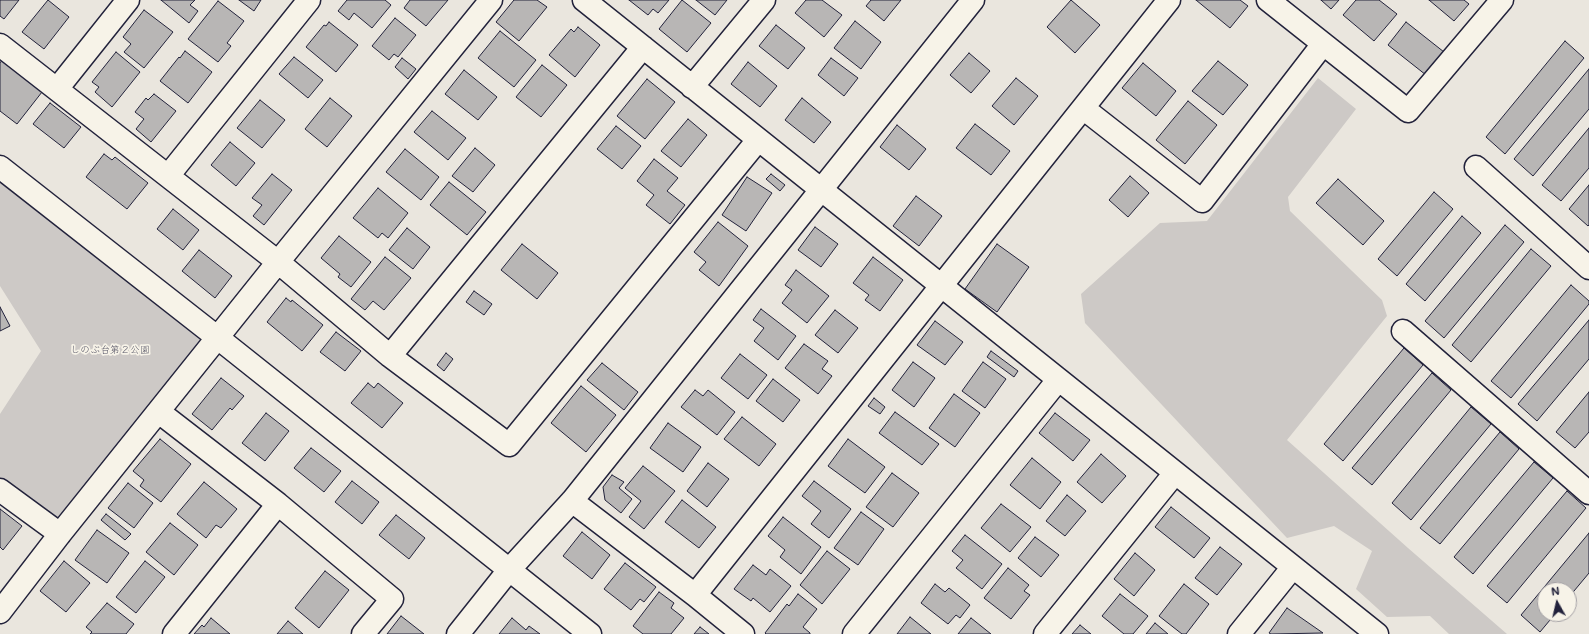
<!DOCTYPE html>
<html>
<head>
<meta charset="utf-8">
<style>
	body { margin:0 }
	#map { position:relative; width:1589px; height:634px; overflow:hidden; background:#eae6de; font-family:Mali,sans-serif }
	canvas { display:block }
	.north { position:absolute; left:1537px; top:582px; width:40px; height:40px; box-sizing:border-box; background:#f7f3e8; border:1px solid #a29fa3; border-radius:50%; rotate:352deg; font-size:11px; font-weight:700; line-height:16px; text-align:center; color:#22223b }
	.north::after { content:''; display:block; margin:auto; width:14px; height:18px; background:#22223b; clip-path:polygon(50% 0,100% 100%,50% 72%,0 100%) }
</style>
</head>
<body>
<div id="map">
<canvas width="1589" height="634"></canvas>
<div class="north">N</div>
</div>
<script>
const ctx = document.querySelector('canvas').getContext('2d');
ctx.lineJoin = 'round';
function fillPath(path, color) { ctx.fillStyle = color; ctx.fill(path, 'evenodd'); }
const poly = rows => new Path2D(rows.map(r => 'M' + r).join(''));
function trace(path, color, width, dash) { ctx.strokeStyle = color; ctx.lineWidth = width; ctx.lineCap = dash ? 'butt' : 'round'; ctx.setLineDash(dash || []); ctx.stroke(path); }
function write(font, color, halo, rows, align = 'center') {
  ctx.font = font + ' Mali,"Klee One",sans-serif'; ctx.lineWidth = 3.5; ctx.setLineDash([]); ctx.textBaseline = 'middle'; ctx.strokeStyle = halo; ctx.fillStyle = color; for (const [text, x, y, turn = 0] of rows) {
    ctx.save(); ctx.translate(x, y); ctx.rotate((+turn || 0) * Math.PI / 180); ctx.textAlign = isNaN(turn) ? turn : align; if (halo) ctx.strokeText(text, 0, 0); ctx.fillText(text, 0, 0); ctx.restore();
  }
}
fillPath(poly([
	[1318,78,1356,109,1288,197,1290,211,1382,300,1387,316,1287,440,1408,548,1507,634,1449,634,1430,616,1387,617,1356,589,1372,551,1334,526,1287,538,1085,323,1081,294,1160,223,1207,221],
	[0,176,208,339,58,524,0,479,0,414,41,351,0,286]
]), '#cdc9c6');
const building = poly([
	[0,0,19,0,4,19,0,16,0,0],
	[48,0,69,17,44,49,22,32,48,0],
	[161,0,195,0,190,5,198,11,189,23,161,0],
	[239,0,261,0,254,11,239,0],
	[347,0,385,0,391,5,372,28,354,13,349,20,338,11,347,0],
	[410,0,448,0,426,26,404,8,410,0],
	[514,0,537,0,547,7,519,41,496,22,514,0],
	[629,0,669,0,658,13,653,9,648,15,629,0],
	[682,0,711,23,687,52,659,29,682,0],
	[696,0,727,0,715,15,696,0],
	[806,0,822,0,842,15,824,37,795,13,806,0],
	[871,0,901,0,884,21,866,6,871,0],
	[1071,0,1100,25,1075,53,1047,27,1071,0],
	[1196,0,1240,0,1248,6,1230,28,1196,0],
	[1321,0,1339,0,1331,9,1321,0],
	[1356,0,1379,0,1397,14,1374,41,1343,15,1356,0],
	[1429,0,1464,0,1469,4,1454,21,1429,0],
	[218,1,244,21,227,43,231,46,218,62,188,39,218,1],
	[144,10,173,32,144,68,124,52,131,44,123,37,144,10],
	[395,18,416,35,398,57,394,54,389,60,372,46,395,18],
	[855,21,881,42,861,69,834,48,855,21],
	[329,22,358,45,336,72,306,47,324,25,326,26,329,22],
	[1406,22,1444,52,1426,75,1388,45,1406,22],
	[776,25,805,48,788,69,759,46,776,25],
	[578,27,600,45,575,77,549,55,571,29,574,32,578,27],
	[500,31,536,60,514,87,478,58,500,31],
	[1565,41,1584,58,1505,154,1486,137,1565,41],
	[185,51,212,72,188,103,160,81,179,57,180,58,185,51],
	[116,52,140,72,112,107,95,92,99,87,92,82,116,52],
	[969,53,990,71,971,93,950,75,969,53],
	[294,57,323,80,308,98,279,74,294,57],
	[402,58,416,69,408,79,395,67,402,58],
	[831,58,858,78,844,96,818,75,831,58],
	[2,60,42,92,17,124,0,111,0,63,2,60],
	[1218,61,1248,85,1223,115,1192,91,1218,61],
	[748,62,777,86,760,107,731,84,748,62],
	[1143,63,1176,91,1156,116,1122,88,1143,63],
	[542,65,567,85,541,117,516,97,542,65],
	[1589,69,1589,109,1533,176,1514,159,1589,69],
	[464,70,497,97,478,120,445,94,464,70],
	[1016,78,1038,96,1014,125,992,106,1016,78],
	[647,79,675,102,645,139,617,116,647,79],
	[154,94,176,111,151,142,136,129,144,119,135,112,146,98,148,100,154,94],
	[330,98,352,116,327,147,305,129,330,98],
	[802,98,831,122,814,143,785,120,802,98],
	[260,100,285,120,262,148,237,128,260,100],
	[1188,101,1217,125,1185,164,1156,140,1188,101],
	[50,103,81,127,64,148,33,124,50,103],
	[432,111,466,138,448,160,414,132,432,111],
	[688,119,707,135,681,167,661,151,688,119],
	[975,124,1010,151,991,175,956,148,975,124],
	[897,125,926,149,909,170,880,147,897,125],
	[616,126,641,146,622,169,597,149,616,126],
	[1589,128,1589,168,1561,201,1542,185,1589,128],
	[230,142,255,163,236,186,211,165,230,142],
	[475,148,495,165,473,192,452,176,475,148],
	[405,149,439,177,421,200,386,172,405,149],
	[104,154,112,160,115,157,148,183,127,209,86,177,104,154],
	[654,159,678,178,667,191,685,205,670,224,646,205,654,195,637,181,654,159],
	[272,174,292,190,264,225,253,216,262,205,252,198,272,174],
	[771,174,785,185,780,191,766,179,771,174],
	[1130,176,1149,193,1128,217,1109,200,1130,176],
	[747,177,772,193,746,231,722,215,747,177],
	[1338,179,1384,221,1363,245,1316,203,1338,179],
	[449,182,486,212,467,235,430,205,449,182],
	[1589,185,1589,225,1588,226,1569,209,1589,185],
	[378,188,408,213,388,238,382,233,378,238,353,218,378,188],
	[1434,192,1453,209,1397,276,1378,259,1434,192],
	[916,196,942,216,919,246,893,226,916,196],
	[173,209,199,230,183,250,157,229,173,209],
	[1462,216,1481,233,1425,301,1406,284,1462,216],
	[718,222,748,246,719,286,699,270,706,262,694,252,718,222],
	[1505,225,1524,242,1444,338,1425,321,1505,225],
	[815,227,838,244,821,267,798,250,815,227],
	[407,228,430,247,413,269,389,250,407,228],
	[339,236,371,262,351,287,338,277,340,274,321,258,339,236],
	[522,244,558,273,537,299,501,270,522,244],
	[997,244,1029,267,997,312,965,289,997,244],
	[1531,249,1551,266,1471,362,1452,345,1531,249],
	[199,250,232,276,215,298,182,271,199,250],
	[385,257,411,278,384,310,373,301,365,310,351,299,385,257],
	[873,257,903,280,880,311,865,300,869,295,853,283,873,257],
	[796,270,829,296,807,323,782,303,792,290,785,285,796,270],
	[1571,285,1589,301,1589,304,1511,398,1491,381,1571,285],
	[474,291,492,304,484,315,466,302,474,291],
	[286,298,291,302,292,300,323,325,302,351,267,322,286,298],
	[0,307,10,326,0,331,0,307],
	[761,309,796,336,778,360,754,341,764,328,753,320,761,309],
	[835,310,858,328,838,353,815,335,835,310],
	[1589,320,1589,359,1537,421,1518,404,1589,320],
	[935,321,963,342,945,365,917,345,935,321],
	[336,332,361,351,345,371,320,352,336,332],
	[804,344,828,361,822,369,832,376,818,394,785,368,804,344],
	[1404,348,1423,365,1343,461,1324,444,1404,348],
	[991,351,1018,371,1014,377,987,357,991,351],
	[446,353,453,359,444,371,437,365,446,353],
	[740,354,767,375,748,399,721,378,740,354],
	[913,362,935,378,914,407,892,390,913,362],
	[983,362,1006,379,985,408,962,391,983,362],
	[602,363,638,392,624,410,587,380,602,363],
	[1432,373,1451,390,1372,485,1352,468,1432,373],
	[221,378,244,396,232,410,230,408,212,430,192,414,221,378],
	[773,379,800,400,783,422,756,401,773,379],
	[368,383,374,388,378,383,403,403,382,428,351,403,368,383],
	[581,386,616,415,586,452,551,423,581,386],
	[695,390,703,396,708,390,735,412,717,435,681,407,695,390],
	[1589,392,1589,432,1575,448,1556,432,1589,392],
	[954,394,980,413,955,447,929,428,954,394],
	[874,398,885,407,880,414,868,406,874,398],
	[1471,407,1491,424,1411,520,1392,503,1471,407],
	[895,412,939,444,922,465,879,433,895,412],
	[266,413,289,431,265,461,242,443,266,413],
	[1055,413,1090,440,1073,461,1039,433,1055,413],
	[742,417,776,444,759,466,724,439,742,417],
	[668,423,701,447,683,472,650,448,668,423],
	[1500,432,1519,449,1440,544,1420,528,1500,432],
	[160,439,191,464,161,502,140,486,144,480,133,471,160,439],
	[848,439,885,467,865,493,828,466,848,439],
	[311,448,341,471,324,492,294,468,311,448],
	[1101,454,1126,476,1102,503,1077,482,1101,454],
	[1032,458,1061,482,1040,509,1010,485,1032,458],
	[1534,462,1553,478,1473,574,1454,557,1534,462],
	[708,463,729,479,707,507,687,491,708,463],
	[643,466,675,491,644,529,629,517,641,501,625,488,643,466],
	[892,473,919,493,893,527,866,507,892,473],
	[612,475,624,482,619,488,632,499,621,513,605,500,603,487,612,475],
	[352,481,379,502,362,524,335,502,352,481],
	[814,481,851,509,829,538,811,524,821,511,802,496,814,481],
	[204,482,237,509,221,528,216,525,206,538,177,514,204,482],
	[128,483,153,503,134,528,108,508,128,483],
	[1567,491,1586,508,1507,603,1487,586,1567,491],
	[1067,495,1086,511,1065,536,1046,521,1067,495],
	[682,500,716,527,699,548,665,522,682,500],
	[1001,504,1031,527,1010,552,981,528,1001,504],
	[1171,507,1210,538,1194,558,1155,527,1171,507],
	[0,509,22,526,3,550,0,547,0,509],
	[861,512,884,529,858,565,834,548,861,512],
	[106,514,131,534,125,540,101,520,106,514],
	[396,515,425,538,409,559,379,535,396,515],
	[783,517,821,547,801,574,780,557,785,550,768,536,783,517],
	[170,523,198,545,174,575,146,552,170,523],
	[97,530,129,553,107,583,75,560,97,530],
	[582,532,610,555,592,579,563,556,582,532],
	[1589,533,1589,573,1569,597,1569,590,1545,590,1545,614,1555,614,1540,632,1521,615,1589,533],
	[965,535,1002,564,982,589,956,568,963,560,952,551,965,535],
	[1035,537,1059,555,1041,577,1018,558,1035,537],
	[1220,547,1242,564,1217,595,1195,578,1220,547],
	[827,551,850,569,822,604,800,585,827,551],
	[1135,553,1155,570,1134,596,1114,579,1135,553],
	[64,561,90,583,66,612,40,591,64,561],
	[145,561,165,577,136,613,116,597,145,561],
	[625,563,656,587,644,602,640,599,631,610,604,589,625,563],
	[753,565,766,575,770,569,791,586,770,612,753,598,751,601,734,589,753,565],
	[1008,568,1029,585,1024,591,1030,595,1011,619,984,598,1008,568],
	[325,571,349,590,319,628,295,608,325,571],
	[935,584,945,592,949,588,970,605,960,618,956,615,948,624,921,603,935,584],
	[1184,584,1209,604,1186,634,1182,634,1159,616,1184,584],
	[659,592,674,603,671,608,684,618,671,634,643,634,633,626,659,592],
	[798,594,817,609,803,627,810,633,810,634,766,634,765,633,787,604,789,606,798,594],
	[1120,594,1148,616,1133,634,1124,634,1102,616,1120,594],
	[107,603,134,624,126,634,90,634,92,632,86,627,107,603],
	[1287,608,1323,633,1271,634,1269,633,1287,608],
	[401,616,424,634,387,634,401,616],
	[910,617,931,634,897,634,910,617],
	[211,618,230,634,194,634,202,625,204,627,211,618],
	[512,618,526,630,529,626,540,634,499,634,512,618],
	[971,618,991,634,958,634,971,618],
	[288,621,303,634,277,634,288,621],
	[1155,623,1168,634,1146,634,1155,623],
	[1080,625,1091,634,1072,634,1080,625],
	[700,627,709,634,694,634,700,627]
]);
fillPath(building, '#b8b6b5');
trace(building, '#22223b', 1);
const minor = poly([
	[584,0,1377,634],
	[1268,0,1408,111,1502,0],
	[0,45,278,262,390,356,509,445,758,140],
	[692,87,764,0],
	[57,89,128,0],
	[1083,108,1202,201,1323,44],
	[0,167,218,338,590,634],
	[1476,167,1589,268],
	[168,176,309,0],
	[1403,331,1589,493],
	[390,356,643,47],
	[159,412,278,504,392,599,363,634],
	[0,490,60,534],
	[572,501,695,595,743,634],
	[695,595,1169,0],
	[0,612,60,534,278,262,491,0],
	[174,634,278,504],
	[458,634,509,570,572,501,973,0],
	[854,634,1058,380],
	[1045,634,1175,473],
	[1239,634,1293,567]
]);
trace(minor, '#22223b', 25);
trace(minor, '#f7f3e8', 22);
write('10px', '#555465', '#f7f3e8', [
	["しのぶ台第２公園",110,350]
]);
</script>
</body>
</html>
